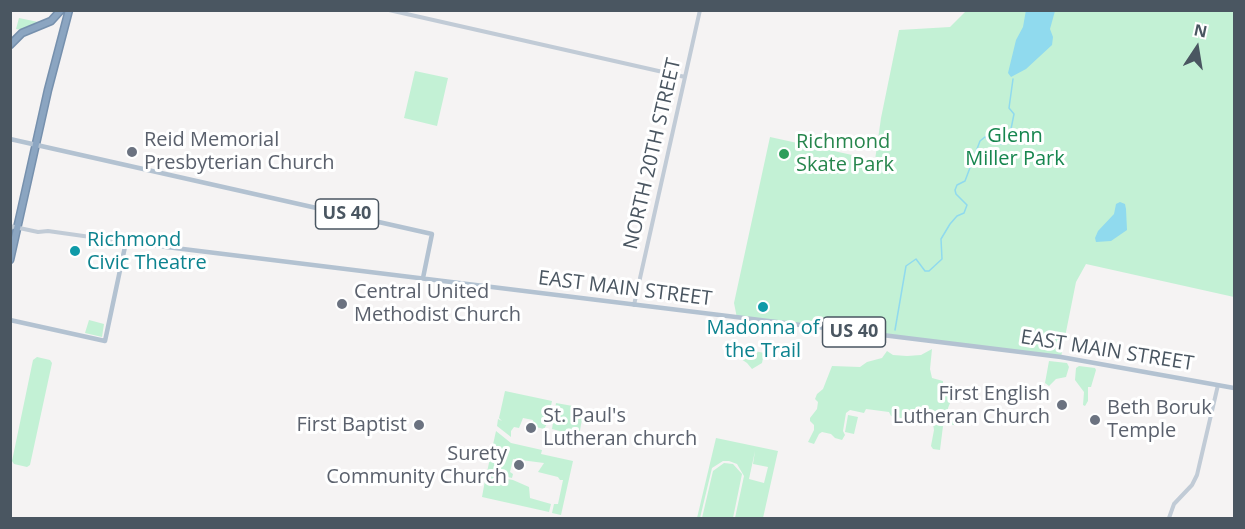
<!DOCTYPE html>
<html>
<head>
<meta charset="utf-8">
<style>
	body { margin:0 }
	#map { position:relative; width:1245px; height:529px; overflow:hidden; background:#f5f3f3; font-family:"Open Sans",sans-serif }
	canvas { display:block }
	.frame { position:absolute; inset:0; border:12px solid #4a5661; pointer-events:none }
	.north { position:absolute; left:1167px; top:18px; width:60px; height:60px; -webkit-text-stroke:4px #fff; paint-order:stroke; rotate:12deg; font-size:16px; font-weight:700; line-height:24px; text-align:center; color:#4a5661 }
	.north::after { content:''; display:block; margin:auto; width:21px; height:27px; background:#4a5661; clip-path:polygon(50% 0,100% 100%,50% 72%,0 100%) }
</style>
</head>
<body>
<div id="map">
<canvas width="1245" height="529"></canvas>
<div class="frame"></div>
<div class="north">N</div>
</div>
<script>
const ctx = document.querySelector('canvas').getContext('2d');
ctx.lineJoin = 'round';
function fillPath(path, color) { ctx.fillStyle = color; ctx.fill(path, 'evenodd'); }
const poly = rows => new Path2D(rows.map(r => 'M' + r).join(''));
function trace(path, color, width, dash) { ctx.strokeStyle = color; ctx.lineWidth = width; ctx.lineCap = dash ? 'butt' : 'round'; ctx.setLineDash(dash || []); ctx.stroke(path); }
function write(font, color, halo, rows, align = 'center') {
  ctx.font = font + ' "Open Sans",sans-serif'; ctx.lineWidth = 6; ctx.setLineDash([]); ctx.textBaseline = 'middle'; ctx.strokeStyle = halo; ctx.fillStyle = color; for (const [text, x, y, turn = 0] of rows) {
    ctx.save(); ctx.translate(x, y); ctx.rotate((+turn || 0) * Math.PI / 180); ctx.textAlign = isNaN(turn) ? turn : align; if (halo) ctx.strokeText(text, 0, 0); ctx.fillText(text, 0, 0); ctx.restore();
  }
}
fillPath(poly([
	[966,11,1234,11,1234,297,1086,264,1076,282,1061,357,737,318,734,303,770,137,875,160,881,118,899,30,950,27],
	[19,18,38,22,37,25,23,30,16,29],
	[415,71,448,78,437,126,404,118],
	[89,320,104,324,102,337,85,333],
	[736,347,764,353,762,363,752,369,747,363,735,355],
	[932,349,930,369,932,378,943,381,943,388,955,390,960,393,952,398,948,408,948,416,954,421,954,425,947,424,943,426,940,450,933,449,931,446,934,430,933,424,928,420,916,417,901,418,891,416,889,412,866,409,864,413,850,410,846,413,843,431,845,435,842,440,835,438,831,434,822,432,819,434,814,444,808,442,814,430,814,425,810,421,810,418,817,409,818,402,815,399,817,394,823,389,832,366,860,367,867,362,882,358,887,351,893,355,907,356,921,355],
	[37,357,50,360,52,363,30,465,27,467,14,464,12,461,33,360],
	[1049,361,1067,363,1069,367,1066,377,1056,379,1049,386,1045,383],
	[1079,366,1095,368,1096,370,1091,387,1088,387,1088,401,1085,406,1083,405,1084,392,1075,380,1076,368],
	[505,391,552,401,547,424,544,429,532,426,533,420,523,418,519,428,514,427,511,431,511,437,497,426,498,419,502,421,499,418],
	[556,403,584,408,579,436,552,429],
	[848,415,858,417,854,434,845,432],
	[496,431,511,443,542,450,541,454,573,461,561,515,552,513,554,504,558,504,563,480,560,480,558,477,538,472,544,463,513,459,510,472,513,474,512,478,487,472],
	[716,438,778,451,763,518,735,518,744,476,737,464,729,461,723,461,712,468,700,518,697,518],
	[755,451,753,464,768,467,764,483,749,479],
	[724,463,733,464,742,474,733,518,702,518,713,471],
	[486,475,513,480,529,487,530,498,551,504,549,512,482,497]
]), '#c3f1d5');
fillPath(poly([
	[1026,10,1055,11,1050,29,1053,37,1052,45,1026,69,1011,77,1008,73,1016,40,1023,27],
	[1120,202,1125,204,1126,209,1127,230,1111,241,1096,242,1095,238,1098,231,1114,214,1116,204]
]), '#90daee');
trace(poly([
	[895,330,906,266,916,259,925,271,929,271,942,259,941,239,950,224,957,216,964,213,967,205,956,194,955,190,957,185,965,181,980,141,985,137,1001,144,1010,134,1014,114,1009,108,1013,79]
]), '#90daee', 1.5);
const highway = poly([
	[10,45,22,33,51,21,61,10],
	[10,260,48,90,69,10]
]);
trace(highway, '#7690ad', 9);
trace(poly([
	[389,10,685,77],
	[10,226,38,232,48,231,126,242],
	[634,305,700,10],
	[1169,518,1174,504,1192,485,1197,475,1218,385]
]), '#c1cbd6', 4);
trace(poly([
	[10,139,432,234,423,278],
	[10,320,105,341,126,242,1061,357,1234,388]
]), '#b3c2d1', 4.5);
trace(highway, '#8ba5c1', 6);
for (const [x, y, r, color] of [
	[132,152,6,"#6b7280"],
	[784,154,6,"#2e9e5b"],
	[75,251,6,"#0f9aa8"],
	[342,304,6,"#6b7280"],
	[763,307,6,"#0f9aa8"],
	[1062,405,6,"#6b7280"],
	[1095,420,6,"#6b7280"],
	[419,425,6,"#6b7280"],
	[531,428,6,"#6b7280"],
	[519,465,6,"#6b7280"]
]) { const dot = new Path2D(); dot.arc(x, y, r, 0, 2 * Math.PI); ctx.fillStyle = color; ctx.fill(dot); trace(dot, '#fff', 2); }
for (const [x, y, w] of [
	[347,214,63],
	[854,332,63]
]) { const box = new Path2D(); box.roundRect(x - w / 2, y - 15, w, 30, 4.5); ctx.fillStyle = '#fff'; ctx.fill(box); trace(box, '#4a5661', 1.5); }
write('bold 18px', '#4a5661', null, [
	["US 40",347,214],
	["US 40",854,332]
]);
write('20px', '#17864f', '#fff', [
	["Glenn",1015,136],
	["Miller Park",1015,159]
]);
write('20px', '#5b616d', '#fff', [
	["Reid Memorial",144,140],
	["Presbyterian Church",144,163],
	["Central United",354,292],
	["Methodist Church",354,315],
	["First English",1050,394,"right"],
	["Lutheran Church",1050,417,"right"],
	["Beth Boruk",1107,408],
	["Temple",1107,431],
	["St. Paul's",543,416],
	["Lutheran church",543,439],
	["First Baptist",407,425,"right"],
	["Surety",507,454,"right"],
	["Community Church",507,477,"right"]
], 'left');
write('20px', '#27864d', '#fff', [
	["Richmond",796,142],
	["Skate Park",796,165]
], 'left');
write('20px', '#4a5661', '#fff', [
	["NORTH 20TH STREET",653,154,-77],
	["EAST MAIN STREET",625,289,7],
	["EAST MAIN STREET",1107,351,9]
]);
write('20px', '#0d838f', '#fff', [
	["Richmond",87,240],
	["Civic Theatre",87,263],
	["Madonna of",763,328,"center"],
	["the Trail",763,351,"center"]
], 'left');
</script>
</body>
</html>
